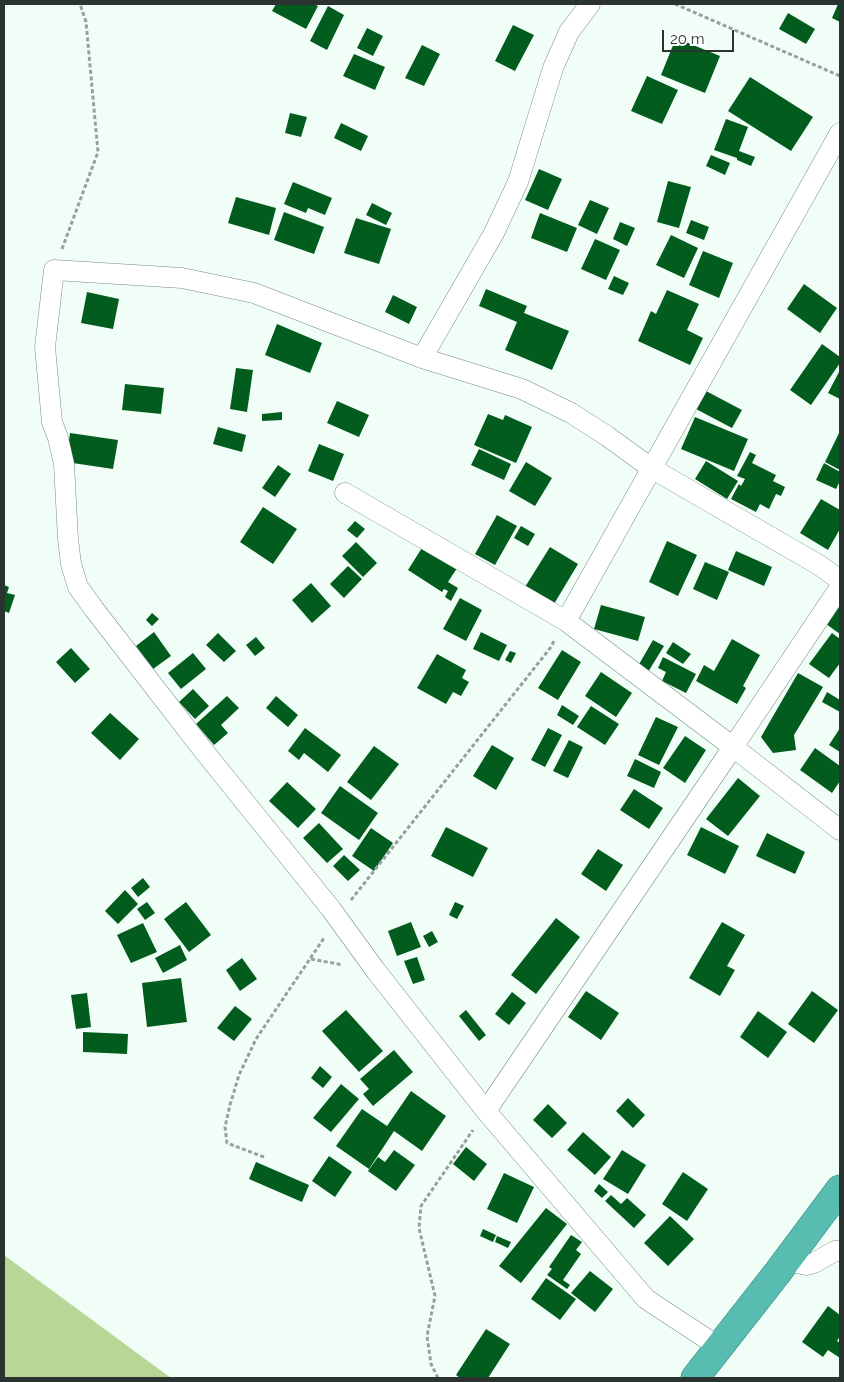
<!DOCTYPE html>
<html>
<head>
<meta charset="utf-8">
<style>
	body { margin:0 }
	#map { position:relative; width:844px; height:1382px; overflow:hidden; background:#f1fef7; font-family:Raleway,sans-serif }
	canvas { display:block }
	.frame { position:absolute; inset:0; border:5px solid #2a332f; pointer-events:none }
	.scale { position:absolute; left:662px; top:30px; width:72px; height:22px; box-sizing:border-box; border:2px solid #2a332f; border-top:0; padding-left:6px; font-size:15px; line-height:18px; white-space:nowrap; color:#2a332f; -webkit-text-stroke:4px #fff; paint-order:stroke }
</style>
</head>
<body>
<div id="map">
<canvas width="844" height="1382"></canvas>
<div class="frame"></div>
<div class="scale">20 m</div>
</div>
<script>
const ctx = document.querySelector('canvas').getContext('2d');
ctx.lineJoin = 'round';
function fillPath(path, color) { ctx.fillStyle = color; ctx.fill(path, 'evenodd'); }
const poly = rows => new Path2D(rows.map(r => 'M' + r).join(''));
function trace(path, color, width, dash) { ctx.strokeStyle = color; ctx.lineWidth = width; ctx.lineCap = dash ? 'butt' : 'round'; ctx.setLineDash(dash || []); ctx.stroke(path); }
fillPath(poly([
	[4,1255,171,1378,4,1378]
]), '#b8d796');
fillPath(poly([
	[276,4,314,4,318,6,306,29,272,11],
	[838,4,840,4,840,22,832,18],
	[328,6,344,15,327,50,310,41],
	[788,13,815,29,806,44,779,29],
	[513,25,534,35,515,71,495,61],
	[367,28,383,36,373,56,357,48],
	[676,38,720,56,705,93,661,75],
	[422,45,440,54,424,86,405,78],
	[354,54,385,67,375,90,343,76],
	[647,76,678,90,662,124,631,111],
	[750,77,813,117,791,151,728,111],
	[290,113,307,117,301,137,285,133],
	[726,119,748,127,739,151,755,157,751,166,737,160,737,158,714,150],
	[341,123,368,136,361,151,334,138],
	[711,155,730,163,725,175,706,166],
	[539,169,562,179,548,210,525,200],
	[668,181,691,187,679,228,657,222],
	[293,182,332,198,325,215,308,208,306,213,284,204],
	[236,197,276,208,269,235,228,223],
	[590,200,609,208,597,234,578,225],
	[372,203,392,213,386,225,366,215],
	[284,212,324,227,314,254,274,240],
	[540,213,577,228,567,252,531,238],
	[356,218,391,229,379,264,344,253],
	[691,220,709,227,704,240,686,233],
	[620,222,635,228,627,246,613,239],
	[671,235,698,248,684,278,656,265],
	[595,239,620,250,606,280,581,269],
	[703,251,733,263,719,298,689,285],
	[614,276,629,283,623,295,608,289],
	[804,284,837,308,820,333,787,309],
	[486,289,527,306,524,313,569,331,552,370,505,350,517,322,479,306],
	[667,290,699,304,687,330,703,338,690,365,638,341,651,311,656,314],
	[87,292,119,299,113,329,81,323],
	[393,295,417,307,409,324,385,312],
	[277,324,322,343,310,373,265,355],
	[822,344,840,357,840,363,811,405,790,390],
	[236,368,253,370,247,412,230,409],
	[840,370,840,399,828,393],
	[125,384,164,388,161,414,122,410],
	[706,391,742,410,732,428,696,409],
	[337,401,369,415,359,437,327,423],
	[282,412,282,420,262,421,262,414],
	[488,414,503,420,505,415,532,427,516,463,474,445],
	[695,417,748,439,734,471,681,449],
	[218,427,246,435,242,452,213,444],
	[840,431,840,470,825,462],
	[70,433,118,440,113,469,66,462],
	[319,444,344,454,333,481,308,471],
	[479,449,511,464,504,480,471,465],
	[750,452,756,455,752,463,776,475,773,481,785,487,781,496,776,494,769,509,760,504,756,512,731,499,739,484,741,486,745,479,737,476],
	[706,461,738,481,727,499,695,479],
	[526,462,552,478,535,506,509,491],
	[824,463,840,472,840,481,836,489,816,480],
	[278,465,291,474,275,497,262,488],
	[821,499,840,510,840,529,828,550,800,533],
	[263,507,297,529,273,564,240,542],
	[497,515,517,526,495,565,475,554],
	[355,521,365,529,357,538,347,530],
	[521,526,535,534,528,546,514,538],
	[667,541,697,555,678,596,649,582],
	[356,542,377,563,363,577,342,556],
	[425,543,459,565,448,582,458,588,451,601,445,597,448,591,444,589,442,592,408,570],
	[550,547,578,564,554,604,525,587],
	[736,551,772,567,764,586,728,570],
	[705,562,729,572,717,600,693,589],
	[348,566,362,579,344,598,330,584],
	[311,583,331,606,312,623,292,600],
	[4,585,9,587,7,593,15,595,9,613,4,611],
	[460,598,482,610,466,641,443,629],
	[601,605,645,617,638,641,594,629],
	[839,606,840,607,840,634,826,624],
	[152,613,159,619,152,626,146,620],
	[154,632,171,656,153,669,136,646],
	[481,632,507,645,499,661,473,649],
	[218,633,236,651,224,662,206,645],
	[832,633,840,639,840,663,829,678,809,664],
	[256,637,265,648,255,656,246,645],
	[732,639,760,655,743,686,746,688,737,704,696,681,704,665,714,671],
	[653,640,664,646,648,672,638,666],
	[673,642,691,654,683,664,666,653],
	[71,648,90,669,75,683,56,662],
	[562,650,581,662,558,700,538,688],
	[510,651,516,653,511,663,505,660],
	[193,653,206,669,181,689,168,673],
	[437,654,466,670,462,678,469,682,461,696,453,692,446,704,417,688],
	[663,657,696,674,686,693,662,681,666,672,658,668],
	[601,672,632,693,616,717,585,696],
	[798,673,823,687,794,735,796,750,773,753,761,737],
	[193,689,209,706,195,719,179,702],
	[827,692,840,700,840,712,822,702],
	[227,696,239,708,221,725,228,733,214,745,196,724],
	[276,696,298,715,288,727,266,708],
	[562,705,579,716,573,725,557,715],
	[591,706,619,724,605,745,577,727],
	[110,713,139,739,120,760,91,733],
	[656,717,678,727,659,765,638,755],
	[305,728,341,755,328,772,304,753,299,760,288,751],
	[548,728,562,735,545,767,531,760],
	[840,728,840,752,829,745],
	[685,736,706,750,685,783,663,768],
	[569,740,583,747,568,778,553,771],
	[492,745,514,758,496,790,473,776],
	[374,746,399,764,371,800,347,782],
	[815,748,840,766,840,781,832,793,800,770],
	[635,759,661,772,654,788,627,776],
	[738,778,760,796,728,836,706,819],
	[287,782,316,809,298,828,269,801],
	[340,786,378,813,359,840,321,813],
	[634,789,663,808,649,829,620,810],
	[319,823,343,849,327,863,303,838],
	[446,827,488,848,473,877,431,856],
	[701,827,739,846,725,874,687,855],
	[371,828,393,843,374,871,352,856],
	[767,833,805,852,795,874,756,856],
	[598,849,623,865,606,891,581,874],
	[344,855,360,870,348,881,333,866],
	[143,878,150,887,138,897,131,888],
	[125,890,138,904,118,924,105,911],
	[147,902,155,913,145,920,137,909],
	[186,902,211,935,189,952,164,919],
	[455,902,464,906,457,919,449,915],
	[556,918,580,937,536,994,511,975],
	[411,922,421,947,397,956,388,931],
	[722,922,745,935,727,966,735,970,720,996,689,978],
	[143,923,157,952,131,963,117,935],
	[432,931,438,942,429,947,423,936],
	[180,945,187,960,163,973,155,958],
	[417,957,425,980,413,984,404,961],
	[242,958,257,979,240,991,226,970],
	[181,978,187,1022,147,1027,142,983],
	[586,991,619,1013,601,1040,568,1017],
	[812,991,838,1010,814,1043,788,1024],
	[512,992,526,1003,509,1025,495,1014],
	[87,993,91,1027,76,1029,71,995],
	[235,1006,252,1019,234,1041,217,1028],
	[346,1010,383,1051,359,1072,322,1031],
	[466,1010,486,1035,479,1041,459,1016],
	[758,1011,787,1032,768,1058,740,1037],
	[83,1032,128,1034,127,1054,83,1052],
	[394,1050,413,1072,373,1106,363,1094,369,1089,360,1079],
	[320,1066,332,1077,323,1088,311,1078],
	[341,1084,359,1099,331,1132,313,1118],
	[411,1091,446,1116,422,1151,394,1131,369,1169,336,1146,362,1109,387,1126],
	[628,1098,645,1115,633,1128,616,1111],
	[548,1104,567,1123,552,1138,533,1120],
	[583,1132,611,1157,595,1175,567,1150],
	[466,1147,487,1164,474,1181,453,1164],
	[394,1150,415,1165,396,1191,368,1171,378,1157,385,1162],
	[622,1150,646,1165,628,1194,603,1179],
	[329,1156,352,1172,335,1197,312,1181],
	[256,1162,309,1185,302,1202,249,1179],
	[683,1172,708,1189,687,1221,662,1204],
	[504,1173,534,1187,517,1223,487,1209],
	[599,1184,608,1192,602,1198,594,1191],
	[611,1195,621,1204,627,1198,646,1215,634,1228,605,1201],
	[546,1208,567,1224,521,1283,499,1266],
	[670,1216,694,1239,668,1266,644,1243],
	[483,1229,496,1235,493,1242,480,1236],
	[571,1235,582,1242,576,1250,581,1254,563,1280,570,1285,567,1289,547,1275,552,1269,549,1267],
	[497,1236,511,1242,508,1248,495,1242],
	[590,1271,613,1289,595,1312,571,1293],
	[546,1278,576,1299,560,1320,531,1299],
	[828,1306,840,1315,840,1336,837,1341,840,1343,840,1358,828,1350,823,1357,802,1342],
	[486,1329,510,1344,488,1378,460,1378,456,1375]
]), '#025c1e');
const minor = poly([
	[422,358,494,233,518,182,553,68,569,32,590,4],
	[345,493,566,621,733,747,840,587],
	[566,621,840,133],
	[486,1111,733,747,840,830],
	[786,1261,807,1265,814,1263,835,1251,840,1251],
	[719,1347,646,1299,486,1111,376,971,331,909,203,750,94,609,78,587,71,564,68,539,64,464,58,438,52,422,45,347,54,270,182,278,254,293,422,358,522,389,571,413,607,436,651,468,819,565,840,580]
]);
const trunk = poly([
	[695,1378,778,1272,840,1189]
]);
trace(minor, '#788c83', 21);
trace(trunk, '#2d8176', 29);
trace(poly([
	[675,4,840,76],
	[62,249,98,152,86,22,80,4],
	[351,900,551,647,555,639],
	[311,959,343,965],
	[264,1157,227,1143,225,1127,230,1105,239,1075,256,1039,324,938],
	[438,1378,431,1364,427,1336,435,1296,419,1228,421,1206,473,1130]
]), '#96a19b', 3, [4, 2.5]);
trace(minor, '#fff', 20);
trace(trunk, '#58bcb0', 28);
</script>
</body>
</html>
